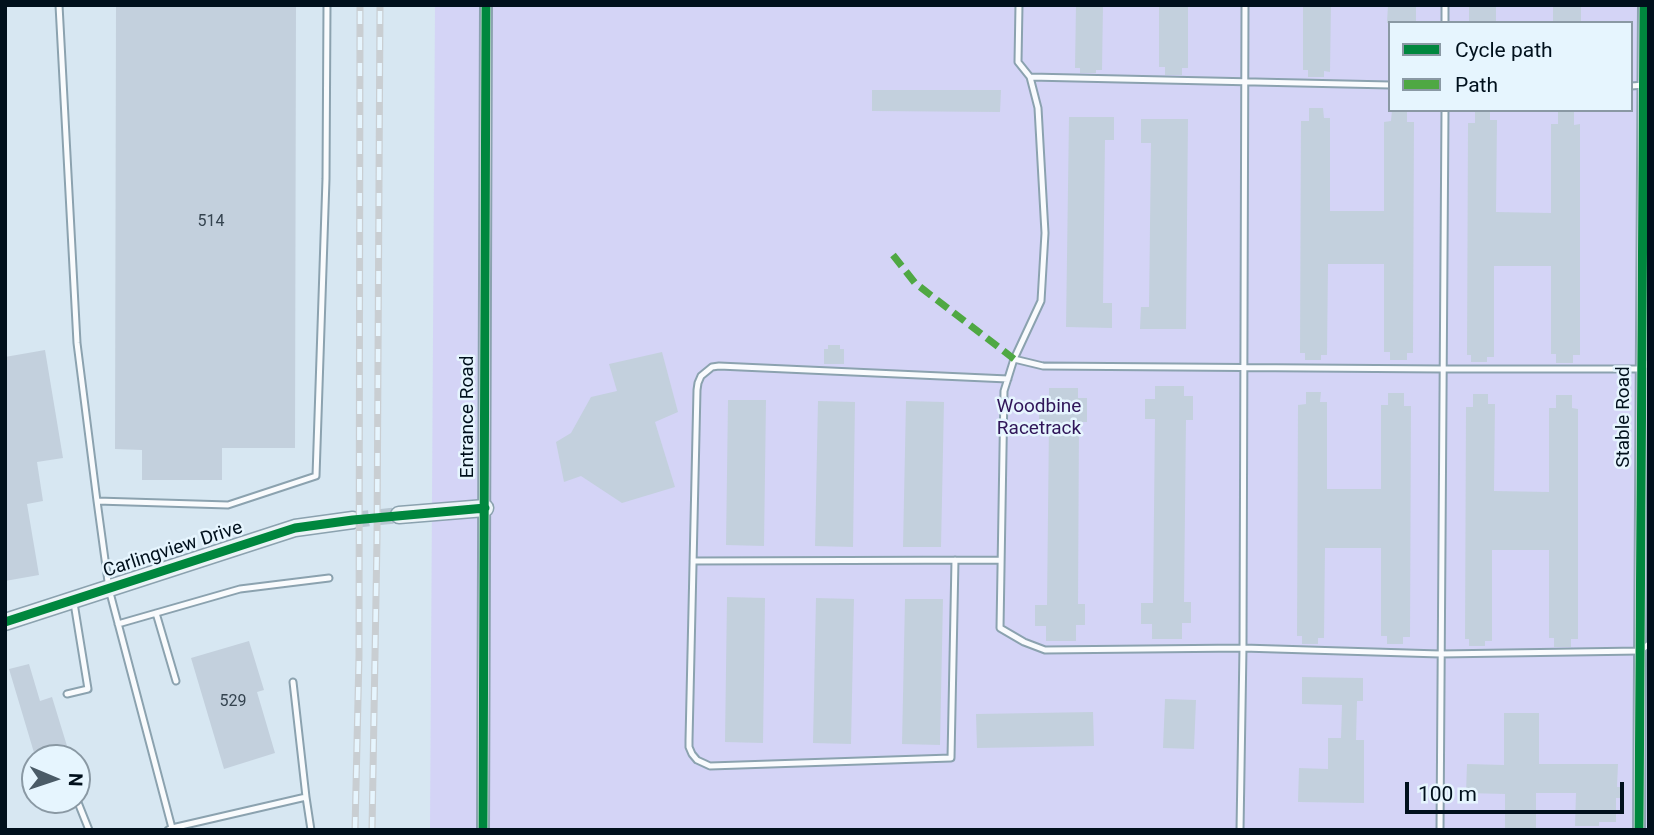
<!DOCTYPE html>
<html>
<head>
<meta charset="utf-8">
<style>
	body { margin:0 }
	#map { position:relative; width:1654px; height:835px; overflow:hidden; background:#d7e7f2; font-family:Roboto,sans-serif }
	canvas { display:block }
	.frame { position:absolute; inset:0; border:7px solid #00101c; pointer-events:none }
	.legend { position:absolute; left:1388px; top:21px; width:245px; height:91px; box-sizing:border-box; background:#e6f5fe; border:2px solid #8a99a4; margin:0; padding:9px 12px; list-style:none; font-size:21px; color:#00101c }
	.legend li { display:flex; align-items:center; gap:14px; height:35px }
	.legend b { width:35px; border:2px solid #8a99a4 }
	.north { position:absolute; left:21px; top:744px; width:70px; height:70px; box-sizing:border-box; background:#e6f5fe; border:2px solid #8a99a4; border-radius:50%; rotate:92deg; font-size:19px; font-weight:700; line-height:28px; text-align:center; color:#00101c }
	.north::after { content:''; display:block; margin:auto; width:24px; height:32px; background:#4b5b67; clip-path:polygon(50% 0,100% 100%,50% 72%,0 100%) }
	.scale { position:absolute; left:1405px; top:782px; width:219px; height:32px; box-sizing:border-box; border:4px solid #00101c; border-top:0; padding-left:9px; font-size:21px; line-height:24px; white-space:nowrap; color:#00101c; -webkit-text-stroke:5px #e6f5fe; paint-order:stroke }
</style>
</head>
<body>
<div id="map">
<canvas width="1654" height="835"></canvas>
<div class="frame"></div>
<ul class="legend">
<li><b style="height:9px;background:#00873e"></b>Cycle path</li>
<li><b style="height:9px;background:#4fa843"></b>Path</li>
</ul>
<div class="north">N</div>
<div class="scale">100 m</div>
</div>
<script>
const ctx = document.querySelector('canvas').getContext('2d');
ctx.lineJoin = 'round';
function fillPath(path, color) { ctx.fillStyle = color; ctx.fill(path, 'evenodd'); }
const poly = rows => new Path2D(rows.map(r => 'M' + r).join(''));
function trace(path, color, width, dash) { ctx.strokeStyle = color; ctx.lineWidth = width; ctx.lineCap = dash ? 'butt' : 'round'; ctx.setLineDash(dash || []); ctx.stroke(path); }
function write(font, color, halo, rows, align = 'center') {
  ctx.font = font + ' Roboto,sans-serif'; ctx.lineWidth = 5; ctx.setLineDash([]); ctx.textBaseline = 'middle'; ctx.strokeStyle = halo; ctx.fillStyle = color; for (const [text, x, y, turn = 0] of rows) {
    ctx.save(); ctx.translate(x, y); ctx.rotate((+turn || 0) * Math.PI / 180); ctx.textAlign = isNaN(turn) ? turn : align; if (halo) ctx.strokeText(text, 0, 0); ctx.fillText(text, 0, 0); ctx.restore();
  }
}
fillPath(poly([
	[435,5,1649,5,1649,830,430,830],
	[1390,23,1631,23,1631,110,1390,110]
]), '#d4d4f6');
fillPath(poly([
	[116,5,296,5,295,448,222,448,222,480,142,480,142,450,115,449],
	[1076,5,1103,5,1102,70,1096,70,1096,73,1080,73,1080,68,1075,68],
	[1159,5,1188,5,1188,68,1182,68,1182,75,1165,75,1165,67,1159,67],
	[1303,5,1331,5,1330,72,1324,71,1324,77,1308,77,1308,70,1303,70],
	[1388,5,1416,5,1416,23,1387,23],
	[1469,5,1496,5,1496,23,1469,23],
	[1553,5,1581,5,1581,23,1553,23],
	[872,90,1001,90,1000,112,872,111],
	[1309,108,1323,108,1324,118,1330,118,1330,211,1384,211,1384,122,1391,121,1392,110,1407,110,1407,122,1414,122,1413,353,1407,353,1407,360,1390,360,1390,352,1384,352,1384,264,1328,264,1327,355,1321,355,1321,360,1305,360,1305,353,1300,353,1301,121,1309,121],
	[1475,110,1490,110,1490,120,1497,120,1496,212,1551,213,1551,124,1558,124,1558,111,1574,111,1574,125,1580,124,1580,355,1573,355,1573,363,1556,363,1556,354,1551,354,1551,266,1494,266,1494,357,1487,357,1487,362,1471,362,1471,355,1467,355,1468,123,1475,123],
	[1069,117,1114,117,1114,140,1105,140,1103,303,1112,303,1112,328,1066,327],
	[1141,119,1188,119,1186,329,1140,329,1141,307,1149,307,1151,143,1141,143],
	[828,345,840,345,840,349,844,349,844,364,824,364,824,349,828,349],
	[45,350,63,458,37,462,43,501,27,504,39,575,5,581,5,357],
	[662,352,678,412,655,422,675,487,622,503,581,476,564,482,556,442,571,433,591,397,617,391,609,364],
	[1155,386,1184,386,1184,396,1193,396,1193,420,1186,420,1184,602,1191,602,1191,623,1182,623,1182,639,1152,639,1152,624,1141,624,1141,603,1153,603,1155,419,1145,419,1145,399,1155,399],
	[1049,388,1078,388,1078,398,1087,398,1087,422,1079,422,1078,604,1085,604,1085,625,1076,625,1076,641,1046,641,1046,626,1035,626,1035,605,1047,605,1049,421,1039,421,1039,400,1049,401],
	[1306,392,1321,392,1320,402,1327,402,1327,489,1381,489,1381,405,1388,405,1388,393,1404,393,1404,406,1411,406,1410,637,1403,637,1403,644,1387,644,1387,636,1381,636,1381,548,1325,548,1324,638,1318,638,1318,644,1302,644,1302,636,1297,636,1298,405,1306,404],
	[1473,394,1488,394,1488,404,1495,404,1494,491,1549,492,1549,408,1556,408,1556,395,1572,395,1572,408,1578,409,1578,639,1571,639,1571,647,1554,647,1554,638,1549,638,1549,550,1492,550,1492,641,1485,641,1485,646,1469,646,1469,639,1465,639,1466,407,1473,407],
	[728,400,766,400,764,546,726,545],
	[818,401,855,402,853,547,815,546],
	[906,401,944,402,941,547,903,547],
	[727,597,765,598,763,743,725,742],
	[816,598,854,599,851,744,813,743],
	[905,599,943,599,940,745,902,744],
	[249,641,264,690,257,692,275,753,224,769,191,658],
	[29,664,40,701,52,697,67,746,35,756,9,669],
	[1302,677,1363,678,1363,701,1357,701,1356,740,1364,740,1364,803,1298,802,1299,768,1328,769,1328,738,1341,738,1342,705,1302,704],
	[1165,699,1196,700,1194,749,1163,748],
	[1093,712,1094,746,977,748,976,714],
	[1504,713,1539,713,1539,764,1618,764,1617,787,1621,787,1621,798,1616,798,1616,822,1599,822,1599,826,1575,826,1576,793,1536,793,1536,830,1505,830,1505,794,1466,793,1467,764,1504,765]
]), '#c3d0dd');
trace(poly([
	[353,520,399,515]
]), '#b7c7d2', 16, [16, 8]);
const lane = poly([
	[59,5,77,343,97,501,109,589,172,828,168,830],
	[1019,5,1018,62,1030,77,1038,108,1045,233,1041,301,1014,359,1004,391,1000,628,1024,642,1045,650,1243,648,1440,654,1640,651,1649,644],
	[1445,23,1445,5],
	[1030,77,1390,85],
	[1631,86,1645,85],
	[1014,359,1043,366,1442,369,1641,369,1649,362],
	[97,501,228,505,316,476,326,179,327,5],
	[955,560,951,758,710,766,697,760,692,754,689,747,689,740,697,390,698,383,701,376,712,367,719,366,1008,379],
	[693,561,1001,560],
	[156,613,176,681],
	[118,624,240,589,329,578],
	[67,694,88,689,74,603],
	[59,757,59,758],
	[306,797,311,830],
	[77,800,89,830],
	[172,828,306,797,293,682],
	[1240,830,1243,648,1245,5],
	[1440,830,1445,110]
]);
const street = poly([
	[483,830,486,5],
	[1639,830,1644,5]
]);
const secondary = poly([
	[399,515,485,508],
	[5,622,295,528,353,520]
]);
trace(lane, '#8ba2af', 9);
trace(street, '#8ba2af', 14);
trace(secondary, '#8ba2af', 19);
trace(lane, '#f9fbfd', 5);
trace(street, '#f9fbfd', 10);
trace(secondary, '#ebf3f7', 16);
const rail = poly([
	[355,830,359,656,360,5],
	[372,830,377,539,380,5]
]);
trace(rail, '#c9ced2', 7);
trace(rail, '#e6f5fe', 4.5, [13]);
trace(poly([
	[893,255,915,283,1014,359]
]), '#4fa843', 7, [14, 7]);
trace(poly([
	[5,622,295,528,353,520,485,508],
	[483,830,486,5],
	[1639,830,1644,5]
]), '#00873e', 9);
write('16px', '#34434f', null, [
	["514",211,222],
	["529",233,702]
]);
write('19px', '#301659', '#e6f5fe', [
	["Woodbine",1039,407],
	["Racetrack",1039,429]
]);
write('19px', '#00101c', '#e6f5fe', [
	["Entrance Road",468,417,-90],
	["Stable Road",1624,417,-90],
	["Carlingview Drive",173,550,-18]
]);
</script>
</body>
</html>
